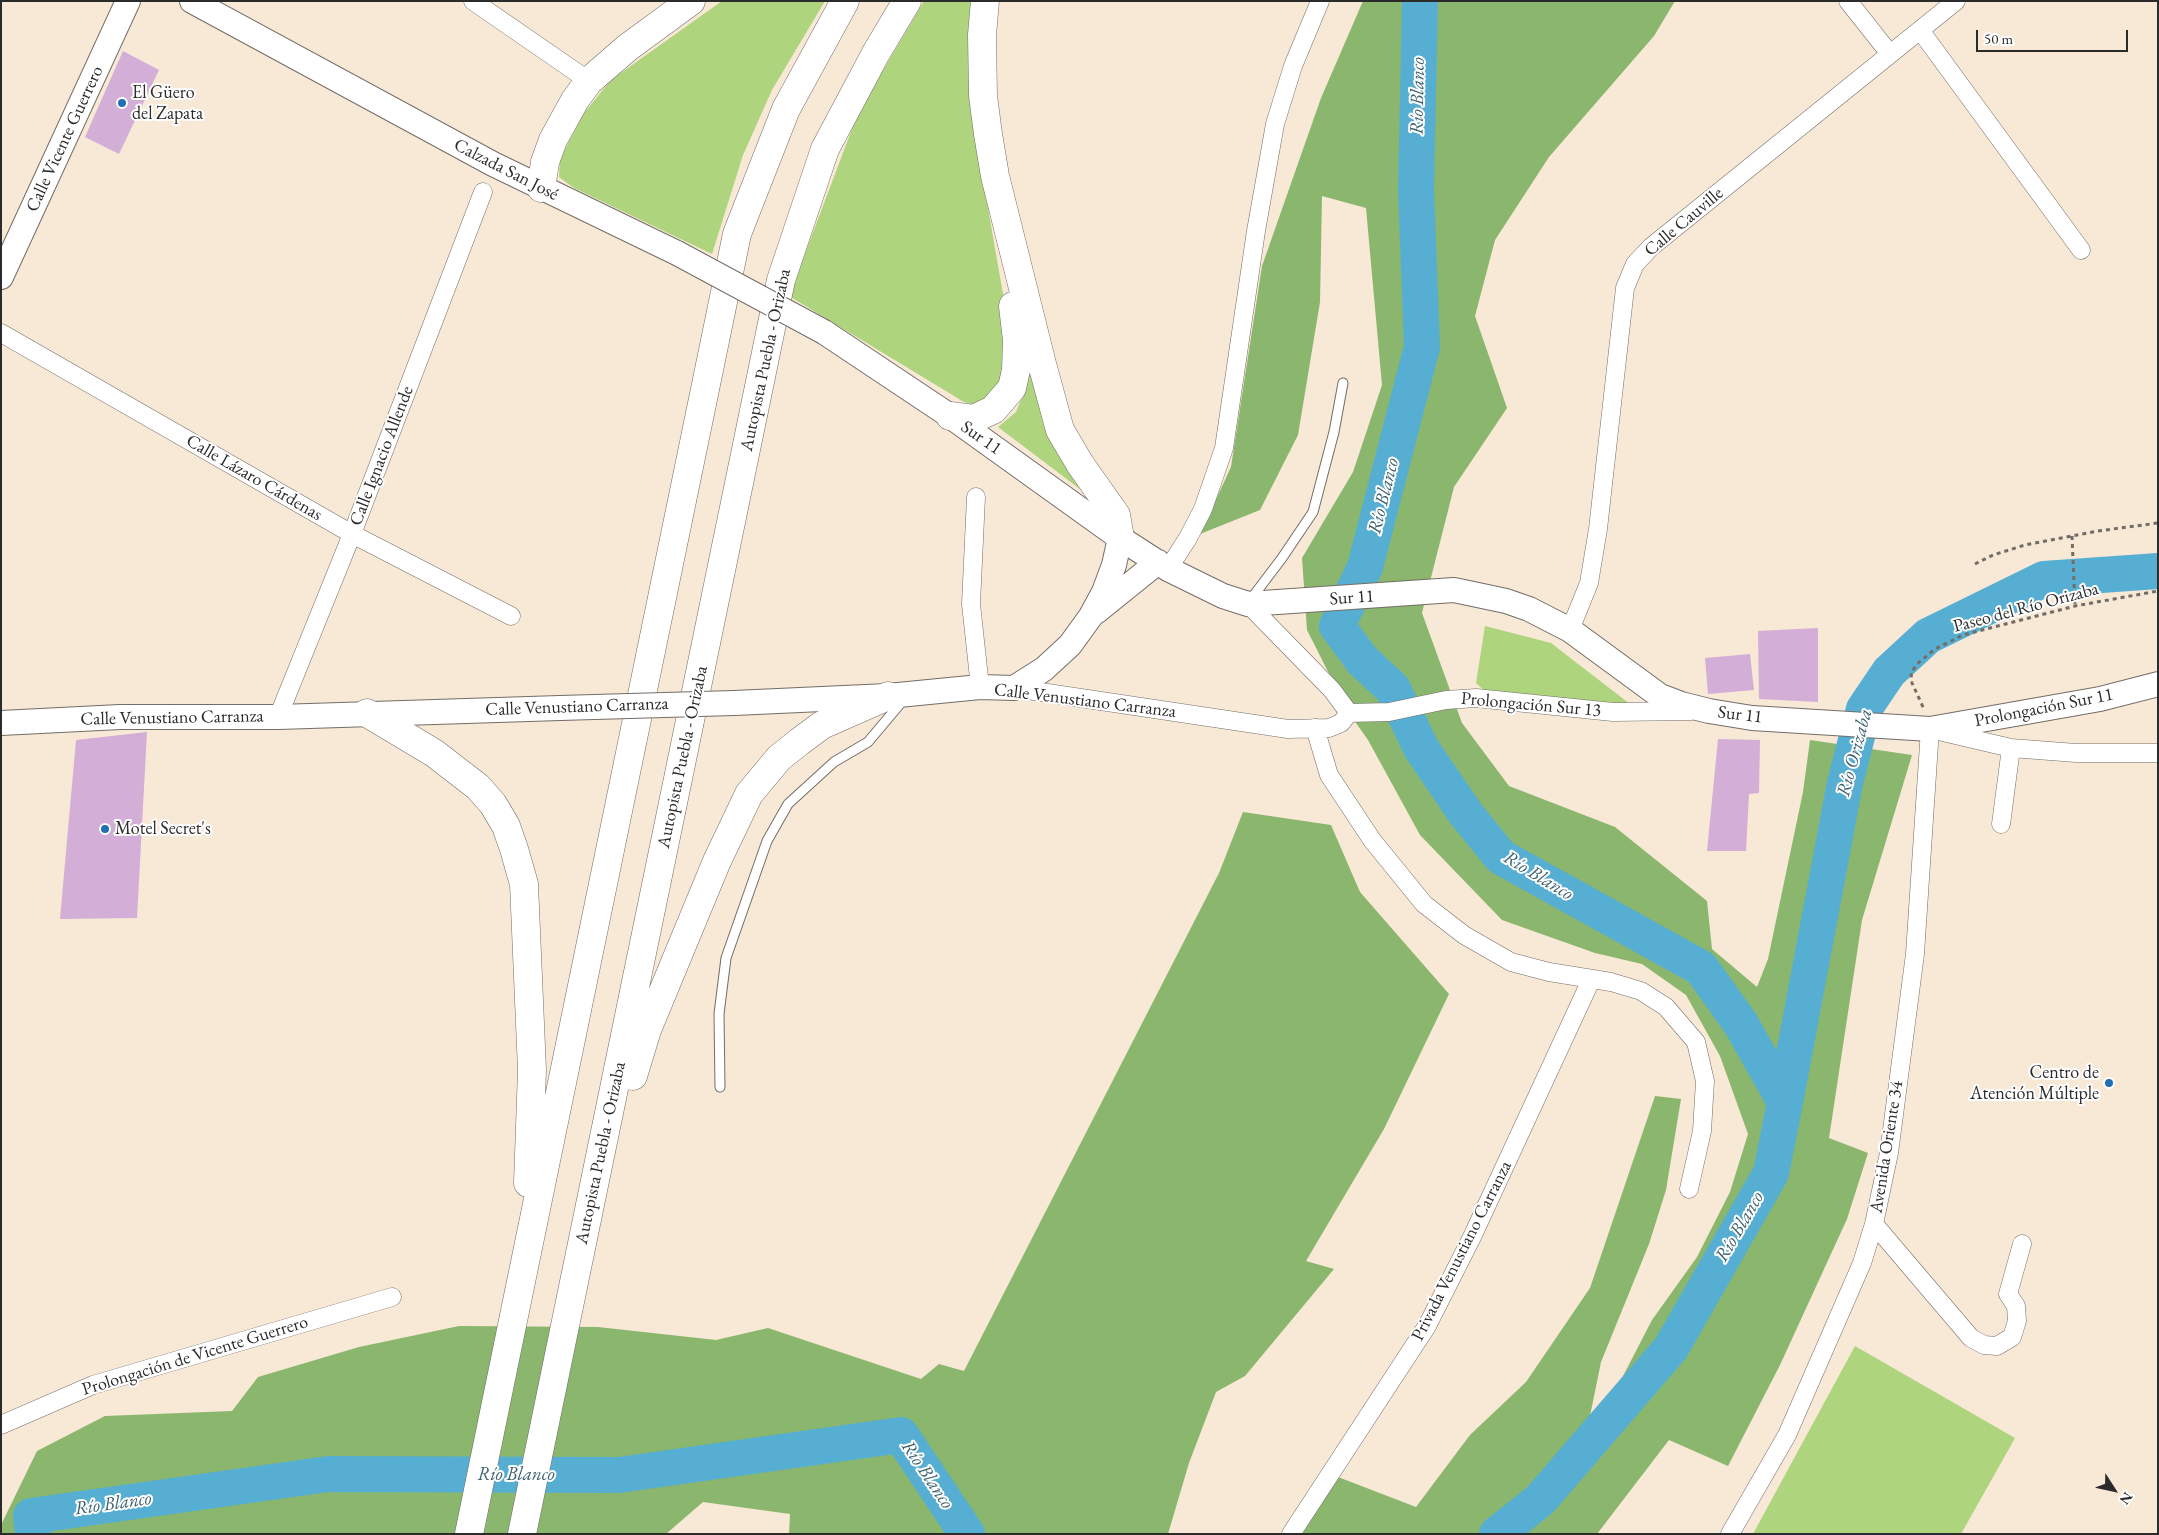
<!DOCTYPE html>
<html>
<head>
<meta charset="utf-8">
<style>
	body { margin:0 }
	#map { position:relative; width:2159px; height:1535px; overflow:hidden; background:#f8e8d6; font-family:"EB Garamond",serif }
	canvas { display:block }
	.frame { position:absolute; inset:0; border:2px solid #2b2b2b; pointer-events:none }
	.north { position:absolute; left:2089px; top:1465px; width:50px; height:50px; -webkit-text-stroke:4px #fff; paint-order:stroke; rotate:125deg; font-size:14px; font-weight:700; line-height:20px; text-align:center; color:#2b2b2b }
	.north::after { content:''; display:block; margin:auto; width:18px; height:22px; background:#2b2b2b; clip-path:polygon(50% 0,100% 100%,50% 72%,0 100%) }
	.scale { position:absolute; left:1976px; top:30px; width:152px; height:22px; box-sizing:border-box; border:2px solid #2b2b2b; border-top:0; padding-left:6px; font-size:15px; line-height:18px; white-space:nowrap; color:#2b2b2b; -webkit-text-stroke:4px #fff; paint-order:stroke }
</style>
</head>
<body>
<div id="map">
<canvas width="2159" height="1535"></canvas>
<div class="frame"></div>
<div class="north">N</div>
<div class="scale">50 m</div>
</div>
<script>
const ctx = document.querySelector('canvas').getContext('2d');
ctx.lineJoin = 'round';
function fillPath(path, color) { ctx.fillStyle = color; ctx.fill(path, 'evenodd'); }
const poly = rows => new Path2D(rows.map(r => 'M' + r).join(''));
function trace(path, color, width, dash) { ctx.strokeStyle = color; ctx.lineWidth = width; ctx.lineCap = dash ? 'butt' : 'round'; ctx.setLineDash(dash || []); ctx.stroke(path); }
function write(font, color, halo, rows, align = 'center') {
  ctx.font = font + ' "EB Garamond",serif'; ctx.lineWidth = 4; ctx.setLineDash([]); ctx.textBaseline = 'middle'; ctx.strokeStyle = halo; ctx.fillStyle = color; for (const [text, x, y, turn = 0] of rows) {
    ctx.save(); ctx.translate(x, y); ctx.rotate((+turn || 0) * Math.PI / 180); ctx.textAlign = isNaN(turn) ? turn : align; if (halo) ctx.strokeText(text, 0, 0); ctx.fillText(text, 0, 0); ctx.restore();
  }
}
fillPath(poly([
	[722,1,825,1,772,90,743,155,712,254,574,188,559,177,560,159,584,113,611,80],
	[924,1,974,1,975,134,1003,294,1010,358,1003,384,979,406,964,402,789,296,858,113],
	[1028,352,1097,502,998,427,1016,412,1027,385],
	[1485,626,1551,643,1630,704,1489,695,1476,683],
	[1855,1346,2015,1438,1961,1534,1753,1534]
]), '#aed47e');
fillPath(poly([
	[1363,1,1675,1,1654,36,1549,157,1495,240,1475,316,1507,408,1454,487,1422,613,1462,723,1509,786,1615,827,1707,901,1712,949,1757,987,1768,959,1803,792,1810,740,1912,755,1862,920,1829,1138,1868,1153,1847,1219,1780,1365,1728,1466,1669,1440,1597,1534,1298,1534,1338,1477,1416,1507,1470,1435,1526,1382,1590,1288,1655,1096,1681,1099,1666,1190,1649,1244,1601,1362,1590,1416,1622,1378,1652,1320,1697,1257,1730,1192,1748,1134,1720,1056,1686,995,1642,964,1595,953,1502,920,1420,835,1368,740,1349,713,1307,630,1302,558,1353,472,1382,385,1366,208,1322,196,1320,302,1298,435,1260,510,1200,534,1231,467,1262,266,1321,98],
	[1243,812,1331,825,1360,892,1449,994,1384,1129,1306,1261,1334,1269,1245,1376,1216,1392,1189,1463,1168,1534,789,1534,790,1514,703,1502,666,1534,1,1534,1,1525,37,1451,105,1416,232,1411,258,1377,359,1347,459,1326,598,1327,716,1340,768,1328,921,1379,939,1364,964,1371,1219,873]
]), '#8ab66d');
trace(poly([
	[1420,1,1416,190,1422,347,1365,567,1337,626,1362,660,1393,689,1421,748,1466,814,1501,857,1701,968,1741,1024,1785,1102,1771,1173,1671,1348,1540,1500,1497,1534],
	[1785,1102,1845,783,1864,709,1889,672,1928,636,2044,579,2158,571],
	[33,1534,31,1516,328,1474,619,1475,901,1435,967,1534]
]), '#56afd3', 36);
fillPath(poly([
	[123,51,159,70,119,154,85,137],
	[1818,628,1818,702,1759,699,1758,631],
	[1750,654,1754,690,1708,694,1705,658],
	[147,732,137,918,60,919,76,740],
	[1718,739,1760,740,1759,793,1749,794,1746,851,1707,851]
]), '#d3aed7');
const lane = poly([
	[1251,599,1282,558,1313,512,1334,432,1343,383],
	[720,1087,719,1014,726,958,767,841,788,804,834,762,868,742,905,698]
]);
const street = poly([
	[473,1,589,81],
	[1848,1,1890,54],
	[1920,30,2081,250],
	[1,333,352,534,511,616],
	[976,497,971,604,980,687],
	[1168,569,1188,538,1203,509,1224,448,1256,231,1275,124,1293,66,1320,1],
	[1248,604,1332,690,1349,713],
	[1570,630,1589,583,1598,529,1625,288,1635,264,1651,247,1956,1],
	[1014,688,1288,729,1329,728,1341,723,1349,713],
	[1349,713,1389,712,1446,700,1476,698,1613,712,1691,711],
	[278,717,352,534,483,192],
	[1315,728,1329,775,1372,840,1424,904,1464,935,1511,962,1549,972,1611,982,1641,991,1666,1007,1696,1042,1705,1081,1702,1131,1689,1189],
	[2001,824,2011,748],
	[1874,1224,1971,1338,1984,1345,1997,1346,2012,1337,2017,1321,2016,1306,2008,1294,2022,1244],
	[1,1425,93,1385,392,1297],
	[1291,1534,1427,1326,1472,1237,1591,980],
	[1730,1534,1787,1435,1862,1263,1874,1224,1889,1153,1915,954,1930,729,2011,748,2076,753,2158,753]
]);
const secondary = poly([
	[192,1,493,164,677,253],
	[1,277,128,1],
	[824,332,950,416,1120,538,1168,569,1223,596,1248,604,1454,590,1506,601,1529,609,1570,630,1660,696,1681,704,1709,711,1752,718,1930,729,2100,699,2158,684],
	[1096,612,1158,562],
	[734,703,888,696,980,687,1014,688,1044,669,1070,645,1091,616,1104,592,1114,565,1120,538],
	[1,723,120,717,278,717,560,708]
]);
const highway = poly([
	[985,1,982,35,983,96,988,134,995,176,1042,364,1060,430,1080,464,1116,515,1120,538],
	[541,188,545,162,553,140,575,100,589,81,627,48,691,1],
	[950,416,974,419,984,414,993,410,1012,388,1016,370,1017,340,1013,306],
	[367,713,434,753,478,787,493,804,506,826,514,849,524,884,532,1070,528,1183],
	[633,1076,647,1030,717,861,749,794,779,758,799,742,822,725,888,696],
	[469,1534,737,234,786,109,845,1],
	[522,1534,781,280,825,149,876,53,907,1]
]);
trace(lane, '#736d67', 11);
trace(street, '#736d67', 19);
trace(secondary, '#736d67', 26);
trace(highway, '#736d67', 29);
trace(poly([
	[2072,536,2075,606],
	[1975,564,1993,555,2025,545,2098,531,2158,523],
	[1923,707,1912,683,1911,673,1917,664,1935,649,1963,635,2075,606,2158,591]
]), '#736d67', 3, [4, 4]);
trace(lane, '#fff', 9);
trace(street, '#fff', 18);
trace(secondary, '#fff', 24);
trace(highway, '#fff', 28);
const secondaryBridge = poly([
	[677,253,824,332],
	[560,708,734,703]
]);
trace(secondaryBridge, '#736d67', 26, []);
trace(secondaryBridge, '#fff', 24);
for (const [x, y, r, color] of [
	[122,103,5,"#1f6fb2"],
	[105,829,5,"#1f6fb2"],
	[2109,1083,5,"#1f6fb2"]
]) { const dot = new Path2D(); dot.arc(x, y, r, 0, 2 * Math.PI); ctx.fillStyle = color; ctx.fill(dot); trace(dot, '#fff', 2); }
write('18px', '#2b2b2b', '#fff', [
	["El Güero",132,93],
	["del Zapata",132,114],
	["Motel Secret's",115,829],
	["Centro de",2099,1073,"right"],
	["Atención Múltiple",2099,1094,"right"]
], 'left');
write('18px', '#2b2b2b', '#fff', [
	["Calle Vicente Guerrero",65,139,-65],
	["Calzada San José",506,170,27],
	["Calle Cauville",1684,222,-40],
	["Autopista Puebla - Orizaba",766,360,-78],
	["Sur 11",981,438,35],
	["Calle Ignacio Allende",382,456,-69],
	["Calle Lázaro Cárdenas",254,478,30],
	["Sur 11",1352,598,-4],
	["Paseo del Río Orizaba",2026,608,-15],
	["Calle Venustiano Carranza",1085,701,7],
	["Prolongación Sur 13",1531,705,5],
	["Calle Venustiano Carranza",577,707,-2],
	["Prolongación Sur 11",2044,708,-11],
	["Sur 11",1740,715,7],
	["Calle Venustiano Carranza",172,718,-1],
	["Autopista Puebla - Orizaba",683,757,-78],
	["Avenida Oriente 34",1887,1147,-81],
	["Autopista Puebla - Orizaba",601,1153,-78],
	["Privada Venustiano Carranza",1462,1251,-63],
	["Prolongación de Vicente Guerrero",195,1356,-17]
]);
write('italic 19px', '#3c606e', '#fff', [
	["Río Blanco",1418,96,-89],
	["Río Blanco",1384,496,-76],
	["Río Orizaba",1855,753,-75],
	["Río Blanco",1538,876,31],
	["Río Blanco",1740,1227,-60],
	["Río Blanco",516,1475],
	["Río Blanco",927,1475,56],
	["Río Blanco",113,1504,-8]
]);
</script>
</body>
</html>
